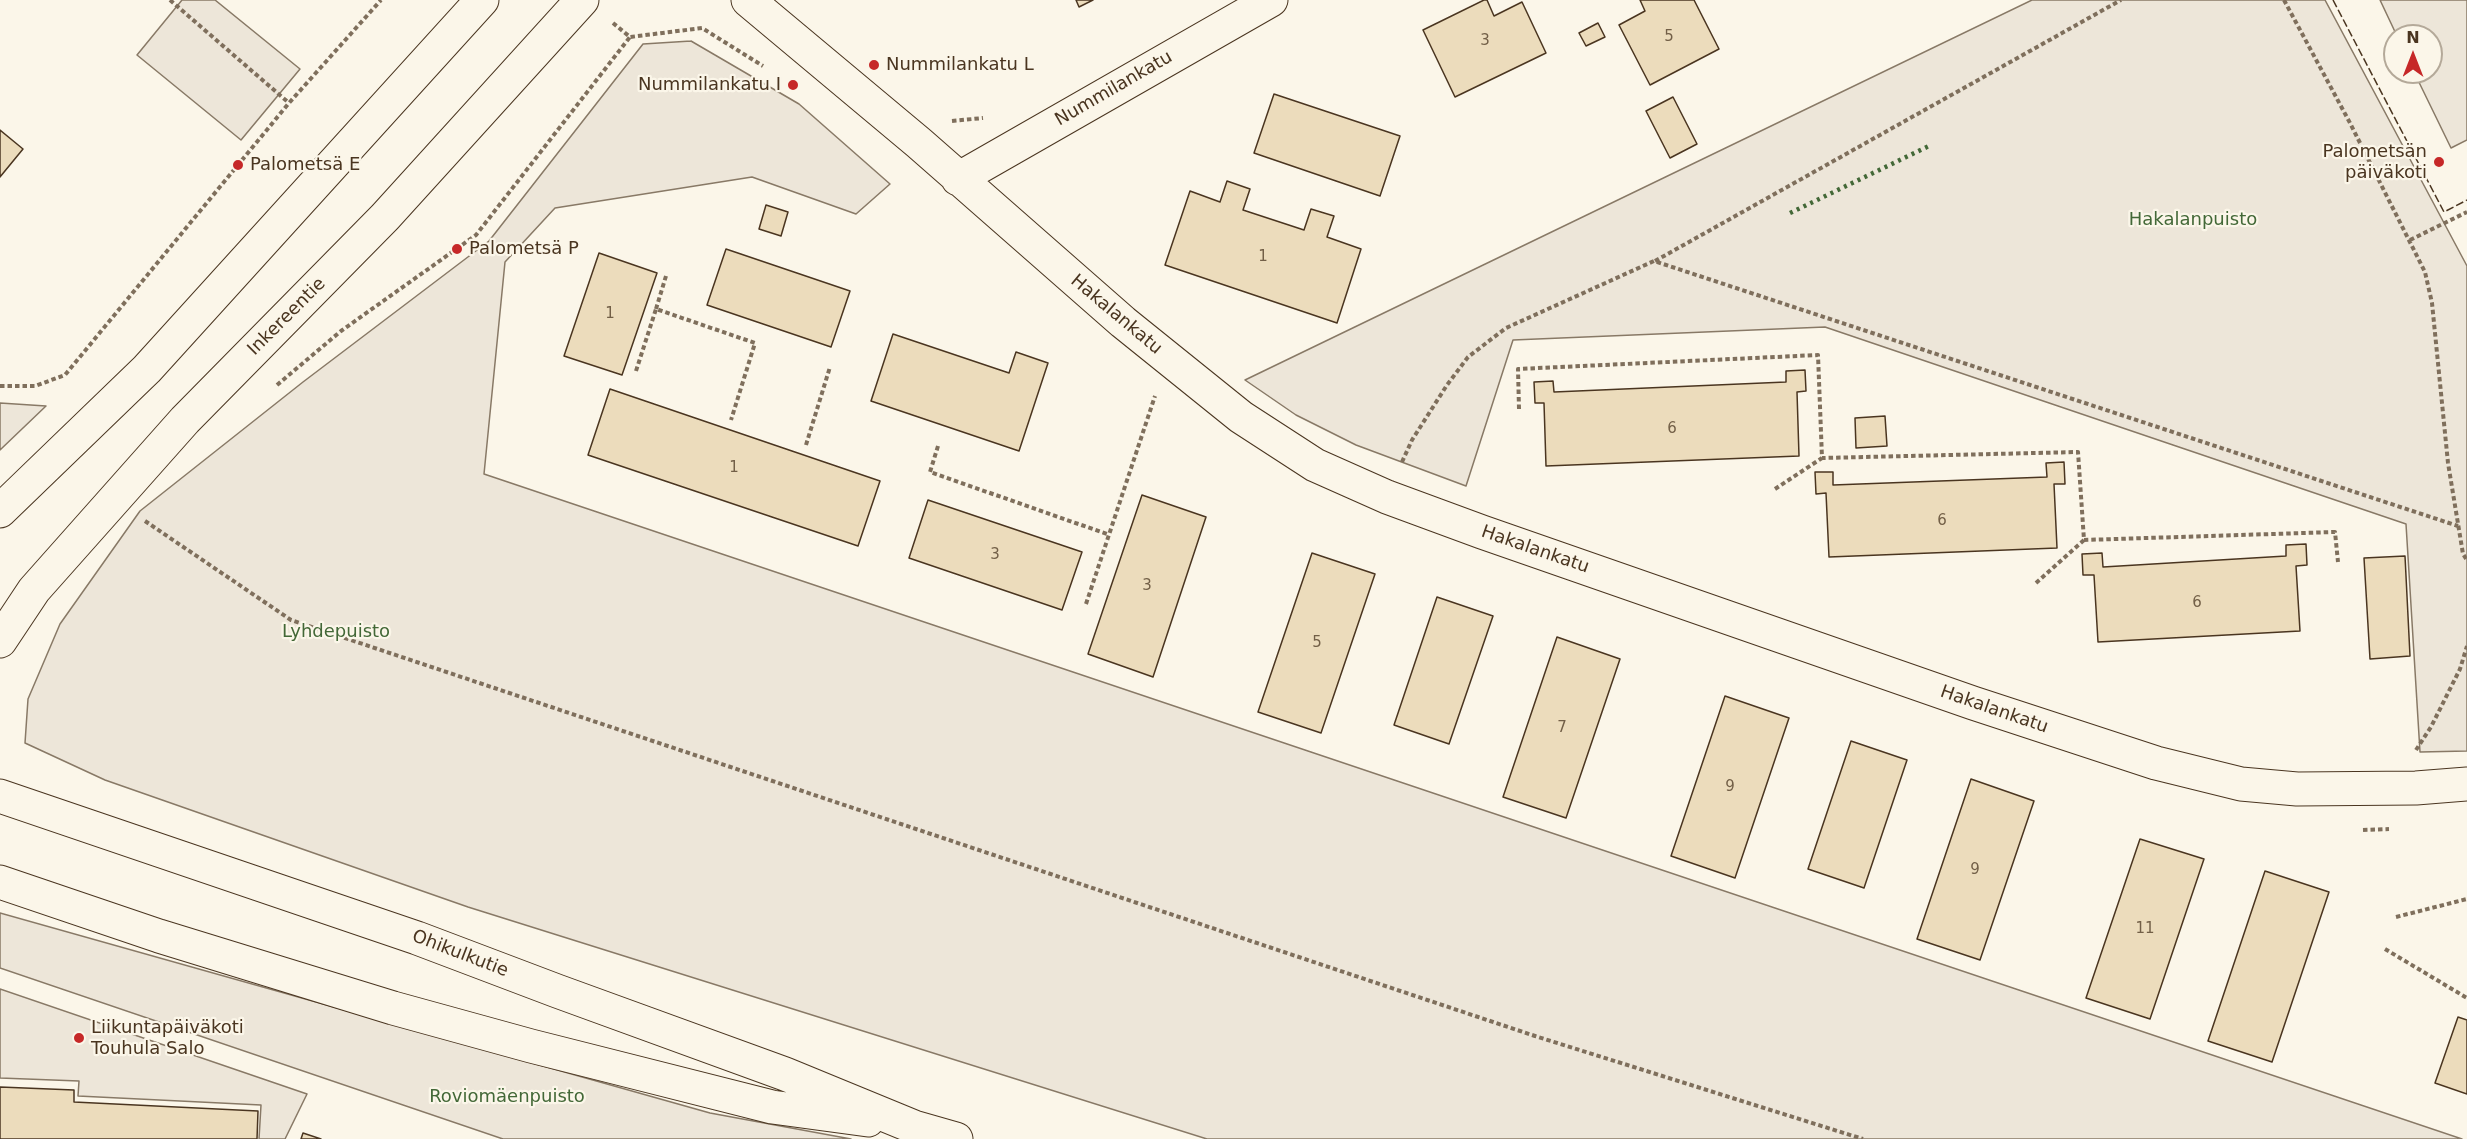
<!DOCTYPE html>
<html>
<head>
<meta charset="utf-8">
<style>
	body { margin:0 }
	#map { position:relative; width:2467px; height:1139px; overflow:hidden; background:#fbf6e9; font-family:"DejaVu Sans",sans-serif }
	canvas { display:block }
	.north { position:absolute; left:2383px; top:24px; width:60px; height:60px; box-sizing:border-box; background:#fbf6e9; border:2px solid #b4a999; border-radius:50%; rotate:0deg; font-size:16px; font-weight:700; line-height:24px; text-align:center; color:#4a3520 }
	.north::after { content:''; display:block; margin:auto; width:21px; height:27px; background:#c62828; clip-path:polygon(50% 0,100% 100%,50% 72%,0 100%) }
</style>
</head>
<body>
<div id="map">
<canvas width="2467" height="1139"></canvas>
<div class="north">N</div>
</div>
<script>
const ctx = document.querySelector('canvas').getContext('2d');
ctx.lineJoin = 'round';
function fillPath(path, color) { ctx.fillStyle = color; ctx.fill(path, 'evenodd'); }
const poly = rows => new Path2D(rows.map(r => 'M' + r).join(''));
function trace(path, color, width, dash) { ctx.strokeStyle = color; ctx.lineWidth = width; ctx.lineCap = dash ? 'butt' : 'round'; ctx.setLineDash(dash || []); ctx.stroke(path); }
function write(font, color, halo, rows, align = 'center') {
  ctx.font = font + ' "DejaVu Sans",sans-serif'; ctx.lineWidth = 4.5; ctx.setLineDash([]); ctx.textBaseline = 'middle'; ctx.strokeStyle = halo; ctx.fillStyle = color; for (const [text, x, y, turn = 0] of rows) {
    ctx.save(); ctx.translate(x, y); ctx.rotate((+turn || 0) * Math.PI / 180); ctx.textAlign = isNaN(turn) ? turn : align; if (halo) ctx.strokeText(text, 0, 0); ctx.fillText(text, 0, 0); ctx.restore();
  }
}
const green = poly([
	[182,0,215,0,300,69,241,140,137,55,182,0],
	[2032,0,2325,0,2467,266,2467,751,2420,752,2406,524,1825,327,1513,340,1466,486,1356,445,1296,415,1245,380,2032,0],
	[2380,0,2467,0,2467,140,2451,148,2414,72,2431,72,2431,36,2397,36,2380,0],
	[691,41,799,104,890,184,856,214,752,177,555,208,505,262,484,474,2462,1139,1207,1139,468,907,105,780,25,743,28,699,60,624,140,511,303,382,489,241,643,44,691,41],
	[0,403,46,406,0,450,0,403],
	[0,913,710,1113,851,1139,503,1139,0,968,0,913],
	[0,989,307,1094,285,1139,259,1139,261,1105,78,1096,79,1081,0,1078,0,989]
]);
fillPath(green, '#ede6d9');
trace(green, '#887966', 1.5);
const building = poly([
	[1076,0,1093,0,1079,7,1076,0],
	[1484,0,1487,0,1494,16,1522,2,1546,53,1455,97,1423,30,1484,0],
	[1640,0,1694,0,1719,49,1650,85,1619,25,1645,11,1640,0],
	[1598,23,1605,37,1586,46,1579,33,1598,23],
	[1274,94,1400,136,1380,196,1254,153,1274,94],
	[1673,97,1697,144,1670,158,1646,111,1673,97],
	[0,130,23,149,0,177,0,130],
	[1227,181,1250,189,1243,210,1304,230,1311,209,1334,216,1327,237,1361,249,1337,323,1165,265,1190,191,1220,202,1227,181],
	[766,205,788,212,781,236,759,229,766,205],
	[726,249,850,291,831,347,707,305,726,249],
	[599,253,657,273,622,375,564,356,599,253],
	[893,334,1009,373,1016,352,1048,363,1019,451,871,401,893,334],
	[1805,370,1806,391,1797,392,1799,456,1546,466,1544,403,1535,403,1534,382,1553,381,1554,392,1786,382,1786,371,1805,370],
	[610,389,880,481,858,546,588,455,610,389],
	[1885,416,1887,446,1856,448,1855,418,1885,416],
	[2064,462,2065,484,2054,484,2057,548,1829,557,1826,493,1816,494,1815,472,1833,472,1833,485,2047,477,2046,463,2064,462],
	[1142,495,1206,517,1153,677,1088,654,1142,495],
	[928,500,1082,552,1062,610,909,558,928,500],
	[2306,544,2307,565,2296,566,2300,631,2098,642,2094,575,2083,575,2082,554,2102,553,2103,567,2286,556,2286,545,2306,544],
	[1312,553,1375,574,1321,733,1258,712,1312,553],
	[2405,556,2410,656,2370,659,2364,558,2405,556],
	[1437,597,1493,616,1449,744,1394,725,1437,597],
	[1557,637,1620,659,1566,818,1503,797,1557,637],
	[1725,696,1789,718,1735,878,1671,856,1725,696],
	[1851,741,1907,760,1864,888,1808,869,1851,741],
	[1971,779,2034,801,1980,960,1917,939,1971,779],
	[2140,839,2204,859,2150,1019,2086,998,2140,839],
	[2265,871,2329,892,2272,1062,2208,1041,2265,871],
	[2458,1017,2467,1020,2467,1094,2435,1083,2458,1017],
	[0,1087,74,1090,74,1102,258,1111,257,1139,0,1139,0,1087],
	[303,1133,321,1139,301,1139,303,1133]
]);
fillPath(building, '#ecdcbc');
trace(building, '#4a3520', 1.5);
const secondary = poly([
	[748,0,919,143,1123,322,1241,417,1315,465,1387,497,1482,532,1973,703,2156,763,2241,784,2297,789,2416,788,2467,784],
	[958,179,1271,0],
	[0,511,147,369,482,0],
	[0,641,34,590,185,420,385,217,582,0]
]);
const primary = poly([
	[0,796,417,938,557,991,785,1074,914,1127,956,1139],
	[0,882,159,936,393,1008,531,1046,772,1107,868,1120]
]);
trace(secondary, '#4a3520', 35);
trace(primary, '#4a3520', 35);
trace(poly([
	[170,0,289,103],
	[2284,0,2350,123,2425,272,2432,303,2448,463,2463,554,2467,560],
	[613,23,630,37,702,28,763,66],
	[952,121,983,118],
	[2410,240,2467,212],
	[1655,261,2121,0],
	[656,309,666,276],
	[636,371,656,309,755,343,731,420],
	[277,385,341,331,476,235,630,37],
	[0,386,35,386,65,375,289,103,381,0],
	[1519,409,1518,369,1818,355,1822,458,2078,452,2084,540,2335,532,2338,562],
	[806,445,830,367],
	[938,446,930,472,1107,534],
	[1402,462,1412,440,1447,385,1468,357,1506,328,1654,261,2458,526],
	[1775,489,1822,458],
	[145,521,291,620,1535,1036,1863,1139],
	[2036,583,2084,540],
	[1086,604,1155,396],
	[2416,750,2431,727,2460,669,2467,646],
	[2363,830,2389,829],
	[2396,917,2467,899],
	[2385,949,2467,998]
]), '#7f6f5c', 4, [4.5, 3]);
trace(secondary, '#fbf6e9', 33);
trace(primary, '#fbf6e9', 33);
trace(poly([
	[1790,213,1929,146]
]), '#436837', 4.5, [3, 4.5]);
trace(poly([
	[2333,0,2444,212,2467,200]
]), '#4a3520', 1.5, [8, 3]);
for (const [x, y, r, color] of [
	[874,65,6,"#c62828"],
	[793,85,6,"#c62828"],
	[2439,162,6,"#c62828"],
	[238,165,6,"#c62828"],
	[457,249,6,"#c62828"],
	[79,1038,6,"#c62828"]
]) { const dot = new Path2D(); dot.arc(x, y, r, 0, 2 * Math.PI); ctx.fillStyle = color; ctx.fill(dot); trace(dot, '#fbf6e9', 2); }
write('15px', '#725f47', null, [
	["5",1669,37],
	["3",1485,41],
	["1",1263,257],
	["1",610,314],
	["6",1672,429],
	["1",734,468],
	["6",1942,521],
	["3",995,555],
	["3",1147,586],
	["6",2197,603],
	["5",1317,643],
	["7",1562,728],
	["9",1730,787],
	["9",1975,870],
	["11",2145,929]
]);
write('18px', '#4a3520', '#fbf6e9', [
	["Nummilankatu L",886,65],
	["Nummilankatu I",781,85,"right"],
	["Palometsän",2427,152,"right"],
	["päiväkoti",2427,173,"right"],
	["Palometsä E",250,165],
	["Palometsä P",469,249],
	["Liikuntapäiväkoti",91,1028],
	["Touhula Salo",91,1049]
], 'left');
write('18px', '#4a3520', '#fbf6e9', [
	["Nummilankatu",1114,89,-30],
	["Hakalankatu",1116,315,40],
	["Inkereentie",287,317,-45],
	["Hakalankatu",1535,550,19],
	["Hakalankatu",1994,710,19],
	["Ohikulkutie",460,954,21]
]);
write('18px', '#436837', '#fbf6e9', [
	["Hakalanpuisto",2193,220],
	["Lyhdepuisto",336,632],
	["Roviomäenpuisto",507,1097]
]);
</script>
</body>
</html>
